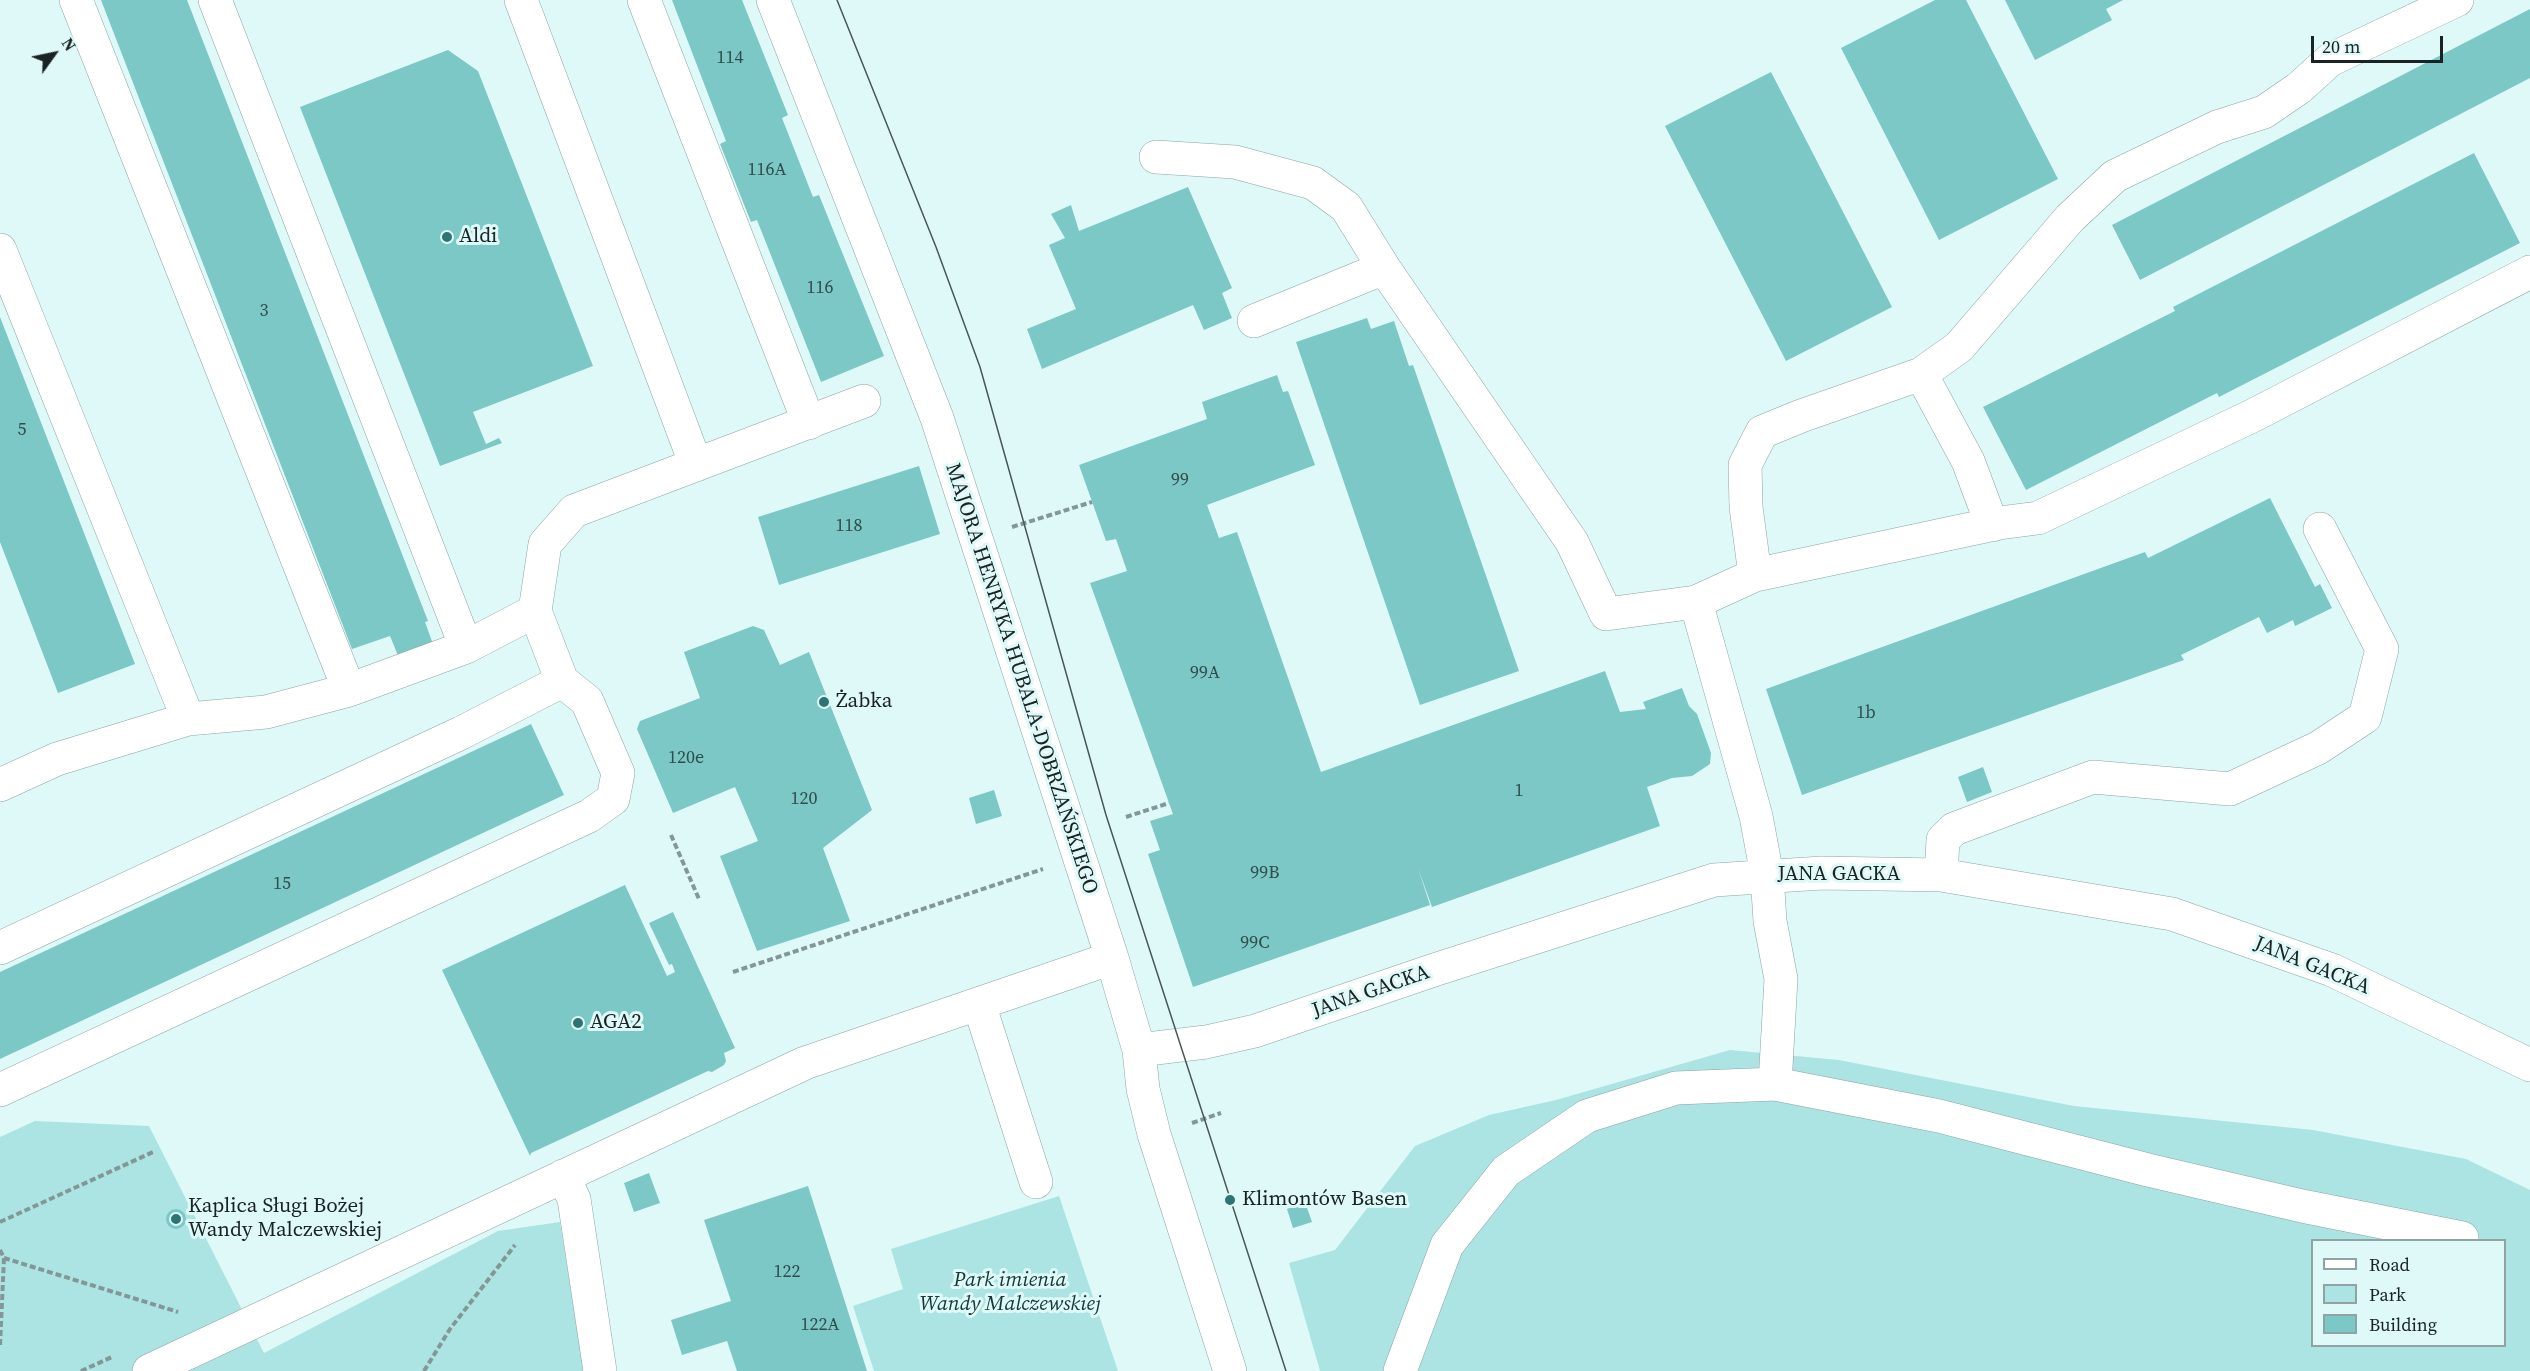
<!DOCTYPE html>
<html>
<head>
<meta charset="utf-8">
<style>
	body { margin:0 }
	#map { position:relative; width:2530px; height:1371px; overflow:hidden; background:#dff9f8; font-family:"Source Serif 4",serif }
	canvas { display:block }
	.legend { position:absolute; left:2311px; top:1239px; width:195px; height:108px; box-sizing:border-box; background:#dff9f8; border:2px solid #90a3a3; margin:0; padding:8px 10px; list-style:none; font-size:18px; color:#192323 }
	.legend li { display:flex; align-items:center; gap:12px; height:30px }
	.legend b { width:30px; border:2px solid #90a3a3 }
	.north { position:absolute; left:24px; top:24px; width:60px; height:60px; -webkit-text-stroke:4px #dff9f8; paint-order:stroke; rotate:57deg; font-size:16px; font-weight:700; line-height:24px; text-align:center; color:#192323 }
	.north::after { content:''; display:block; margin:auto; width:21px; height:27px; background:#192323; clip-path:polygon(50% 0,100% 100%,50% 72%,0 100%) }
	.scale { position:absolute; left:2311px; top:36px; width:132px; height:27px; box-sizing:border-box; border:3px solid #192323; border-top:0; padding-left:8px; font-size:18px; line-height:21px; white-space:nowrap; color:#192323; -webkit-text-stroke:4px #dff9f8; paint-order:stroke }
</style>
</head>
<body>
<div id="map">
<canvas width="2530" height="1371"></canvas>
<ul class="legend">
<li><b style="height:8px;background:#fff"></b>Road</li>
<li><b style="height:16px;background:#abe4e2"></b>Park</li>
<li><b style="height:16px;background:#7bc8c6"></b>Building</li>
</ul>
<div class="north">N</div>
<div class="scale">20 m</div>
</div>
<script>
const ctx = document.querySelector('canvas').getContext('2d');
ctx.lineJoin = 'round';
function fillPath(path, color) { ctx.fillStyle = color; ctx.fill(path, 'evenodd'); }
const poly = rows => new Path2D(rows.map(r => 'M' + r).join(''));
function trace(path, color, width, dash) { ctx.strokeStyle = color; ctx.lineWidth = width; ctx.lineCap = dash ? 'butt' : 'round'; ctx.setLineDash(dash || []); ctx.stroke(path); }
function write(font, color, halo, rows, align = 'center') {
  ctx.font = font + ' "Source Serif 4",serif'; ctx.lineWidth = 6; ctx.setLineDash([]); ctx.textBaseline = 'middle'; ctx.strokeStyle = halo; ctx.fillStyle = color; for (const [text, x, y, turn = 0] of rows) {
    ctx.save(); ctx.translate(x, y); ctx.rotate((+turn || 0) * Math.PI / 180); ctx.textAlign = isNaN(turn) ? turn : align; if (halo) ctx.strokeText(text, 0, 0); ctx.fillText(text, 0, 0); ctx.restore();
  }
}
fillPath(poly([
	[1730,1050,1839,1060,2074,1106,2313,1130,2466,1159,2530,1190,2530,1371,1320,1371,1289,1263,1335,1250,1415,1146,1489,1115,1556,1100],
	[2312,1240,2504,1240,2504,1346,2312,1346],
	[35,1121,149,1126,264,1353,498,1231,560,1222,584,1371,0,1371,0,1137],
	[1059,1196,1118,1371,874,1371,853,1306,903,1289,891,1249]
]), '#abe4e2');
fillPath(poly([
	[101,0,187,0,428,621,425,622,433,644,399,658,390,636,352,649],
	[672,0,742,0,788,115,782,118,813,197,819,195,884,356,821,382,757,220,751,222,720,144,726,141],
	[1935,0,1966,0,2058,179,1939,240,1841,48],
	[2005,0,2123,0,2106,9,2112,20,2035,60],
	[2530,9,2530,78,2140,280,2112,225],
	[448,50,478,71,593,366,473,412,486,444,499,438,502,443,440,466,300,107],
	[1771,72,1892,307,1786,361,1665,126],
	[2474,153,2520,243,2219,397,2217,393,2026,490,1983,407,2175,311,2173,307],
	[1188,187,1232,288,1222,293,1232,318,1204,330,1193,305,1042,369,1027,329,1076,309,1049,245,1065,238,1051,214,1071,205,1079,231],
	[0,317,135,664,58,693,0,542],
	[1367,318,1371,329,1394,321,1409,366,1413,365,1519,671,1420,705,1296,342],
	[1277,375,1283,392,1288,391,1315,465,1207,505,1219,538,1237,532,1321,772,1605,671,1620,712,1646,709,1643,702,1682,688,1689,706,1697,714,1711,753,1710,764,1692,776,1672,778,1647,787,1660,826,1432,907,1418,868,1430,905,1193,987,1148,854,1160,850,1150,821,1173,814,1090,583,1127,571,1116,539,1106,541,1079,465,1207,419,1202,402],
	[919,466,940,534,779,585,758,517],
	[2270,498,2315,587,2320,584,2332,608,2295,626,2293,620,2267,633,2259,617,2181,655,2184,660,1802,795,1766,689,2145,552,2148,558],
	[753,626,764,630,780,665,809,652,872,810,823,848,850,921,757,951,720,856,758,841,735,787,673,813,637,729,640,721,700,698,684,652],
	[531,724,564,795,0,1059,0,972],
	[1983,767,1992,792,1967,802,1958,777],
	[994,790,1002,816,976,824,969,798],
	[625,885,667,976,675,972,672,964,669,965,649,923,673,912,735,1048,724,1053,726,1061,724,1065,712,1072,708,1071,531,1153,530,1156,442,970],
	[649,1173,660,1203,634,1212,624,1183],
	[808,1186,867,1371,737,1371,727,1341,682,1355,671,1320,731,1301,704,1220],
	[1305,1202,1312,1222,1293,1228,1287,1209],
	'166 1219a10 10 0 1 1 20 0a10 10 0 1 1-20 0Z'
]), '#7bc8c6');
const minor = poly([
	[76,0,349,690,466,647],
	[215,0,466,647,535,611],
	[521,0,696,465],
	[644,0,809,423],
	[773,0,937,418,1112,958,1139,1050,1143,1089,1154,1134,1230,1371],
	[1156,157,1235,162,1313,183,1346,207,1384,268,1572,542,1606,614,1696,602,1755,575,1999,523,2038,518,2254,415,2530,272],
	[0,250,188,719],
	[1254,321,1384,268],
	[1921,374,1968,461,1992,525],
	[1755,575,1746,507,1745,465,1762,432,1801,416,1921,374,1959,347,2070,218,2115,176,2217,127,2264,112,2299,88,2330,60,2457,0],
	[1696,602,1756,816,1767,875,1770,921,1781,979,1775,1084],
	[0,785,57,759,188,719,266,712,349,690],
	[1941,875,1943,840,1954,829,2093,777,2230,789,2318,748,2365,717,2382,649,2320,529],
	[0,948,461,733,562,681],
	[979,1004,1036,1182],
	[1139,1050,1206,1042,1255,1031,1434,970,1714,880,1822,873,1941,875,2172,914,2332,970,2530,1065],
	[0,1090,589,816,613,799,618,773,587,701,562,681,535,611,545,544,574,511,864,401],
	[563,1176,574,1199,600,1371],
	[149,1371,805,1063,1112,958],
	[1400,1371,1447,1245,1506,1171,1587,1116,1676,1088,1775,1084,1939,1116,2148,1170,2302,1206,2462,1238]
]);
trace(minor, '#8ba4a3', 34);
trace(poly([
	[1012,527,1092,502],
	[1126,817,1169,803],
	[671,835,699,899],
	[733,972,1043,869],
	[1192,1123,1221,1113],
	[0,1222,153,1152],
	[0,1250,4,1258,0,1346],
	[4,1258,178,1312],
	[81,1371,112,1357],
	[424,1371,450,1329,515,1245]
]), '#849797', 4, [6, 3]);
trace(minor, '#fff', 33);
trace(poly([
	[837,0,936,247,980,367,1106,815,1286,1371]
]), '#495756', 1.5);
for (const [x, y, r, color] of [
	[447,237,6,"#2c7574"],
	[824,702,6,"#2c7574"],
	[578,1023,6,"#2c7574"],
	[1230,1200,6,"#2c7574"],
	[176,1219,6,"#2c7574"]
]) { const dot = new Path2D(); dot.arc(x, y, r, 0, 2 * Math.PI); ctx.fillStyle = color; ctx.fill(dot); trace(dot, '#dff9f8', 2); }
write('18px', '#324c4c', null, [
	["114",730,58],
	["116A",767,170],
	["116",820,288],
	["3",264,311],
	["5",22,430],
	["99",1180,480],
	["118",849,526],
	["99A",1205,673],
	["1b",1866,713],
	["120e",686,758],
	["1",1519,791],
	["120",804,799],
	["99B",1265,873],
	["15",282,884],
	["99C",1255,943],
	["122",787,1272],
	["122A",820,1325]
]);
write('21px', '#192323', '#dff9f8', [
	["Aldi",459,237],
	["Żabka",836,702],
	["AGA2",590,1023],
	["Klimontów Basen",1242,1200],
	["Kaplica Sługi Bożej",188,1207],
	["Wandy Malczewskiej",188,1231]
], 'left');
write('21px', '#192323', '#dff9f8', [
	["MAJORA HENRYKA HUBALA-DOBRZAŃSKIEGO",1021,679,72],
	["JANA GACKA",1839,875],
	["JANA GACKA",2312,966,22],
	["JANA GACKA",1371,992,-19]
]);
write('italic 21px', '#143939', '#dff9f8', [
	["Park imienia",1010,1281],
	["Wandy Malczewskiej",1010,1305]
]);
</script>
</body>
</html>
